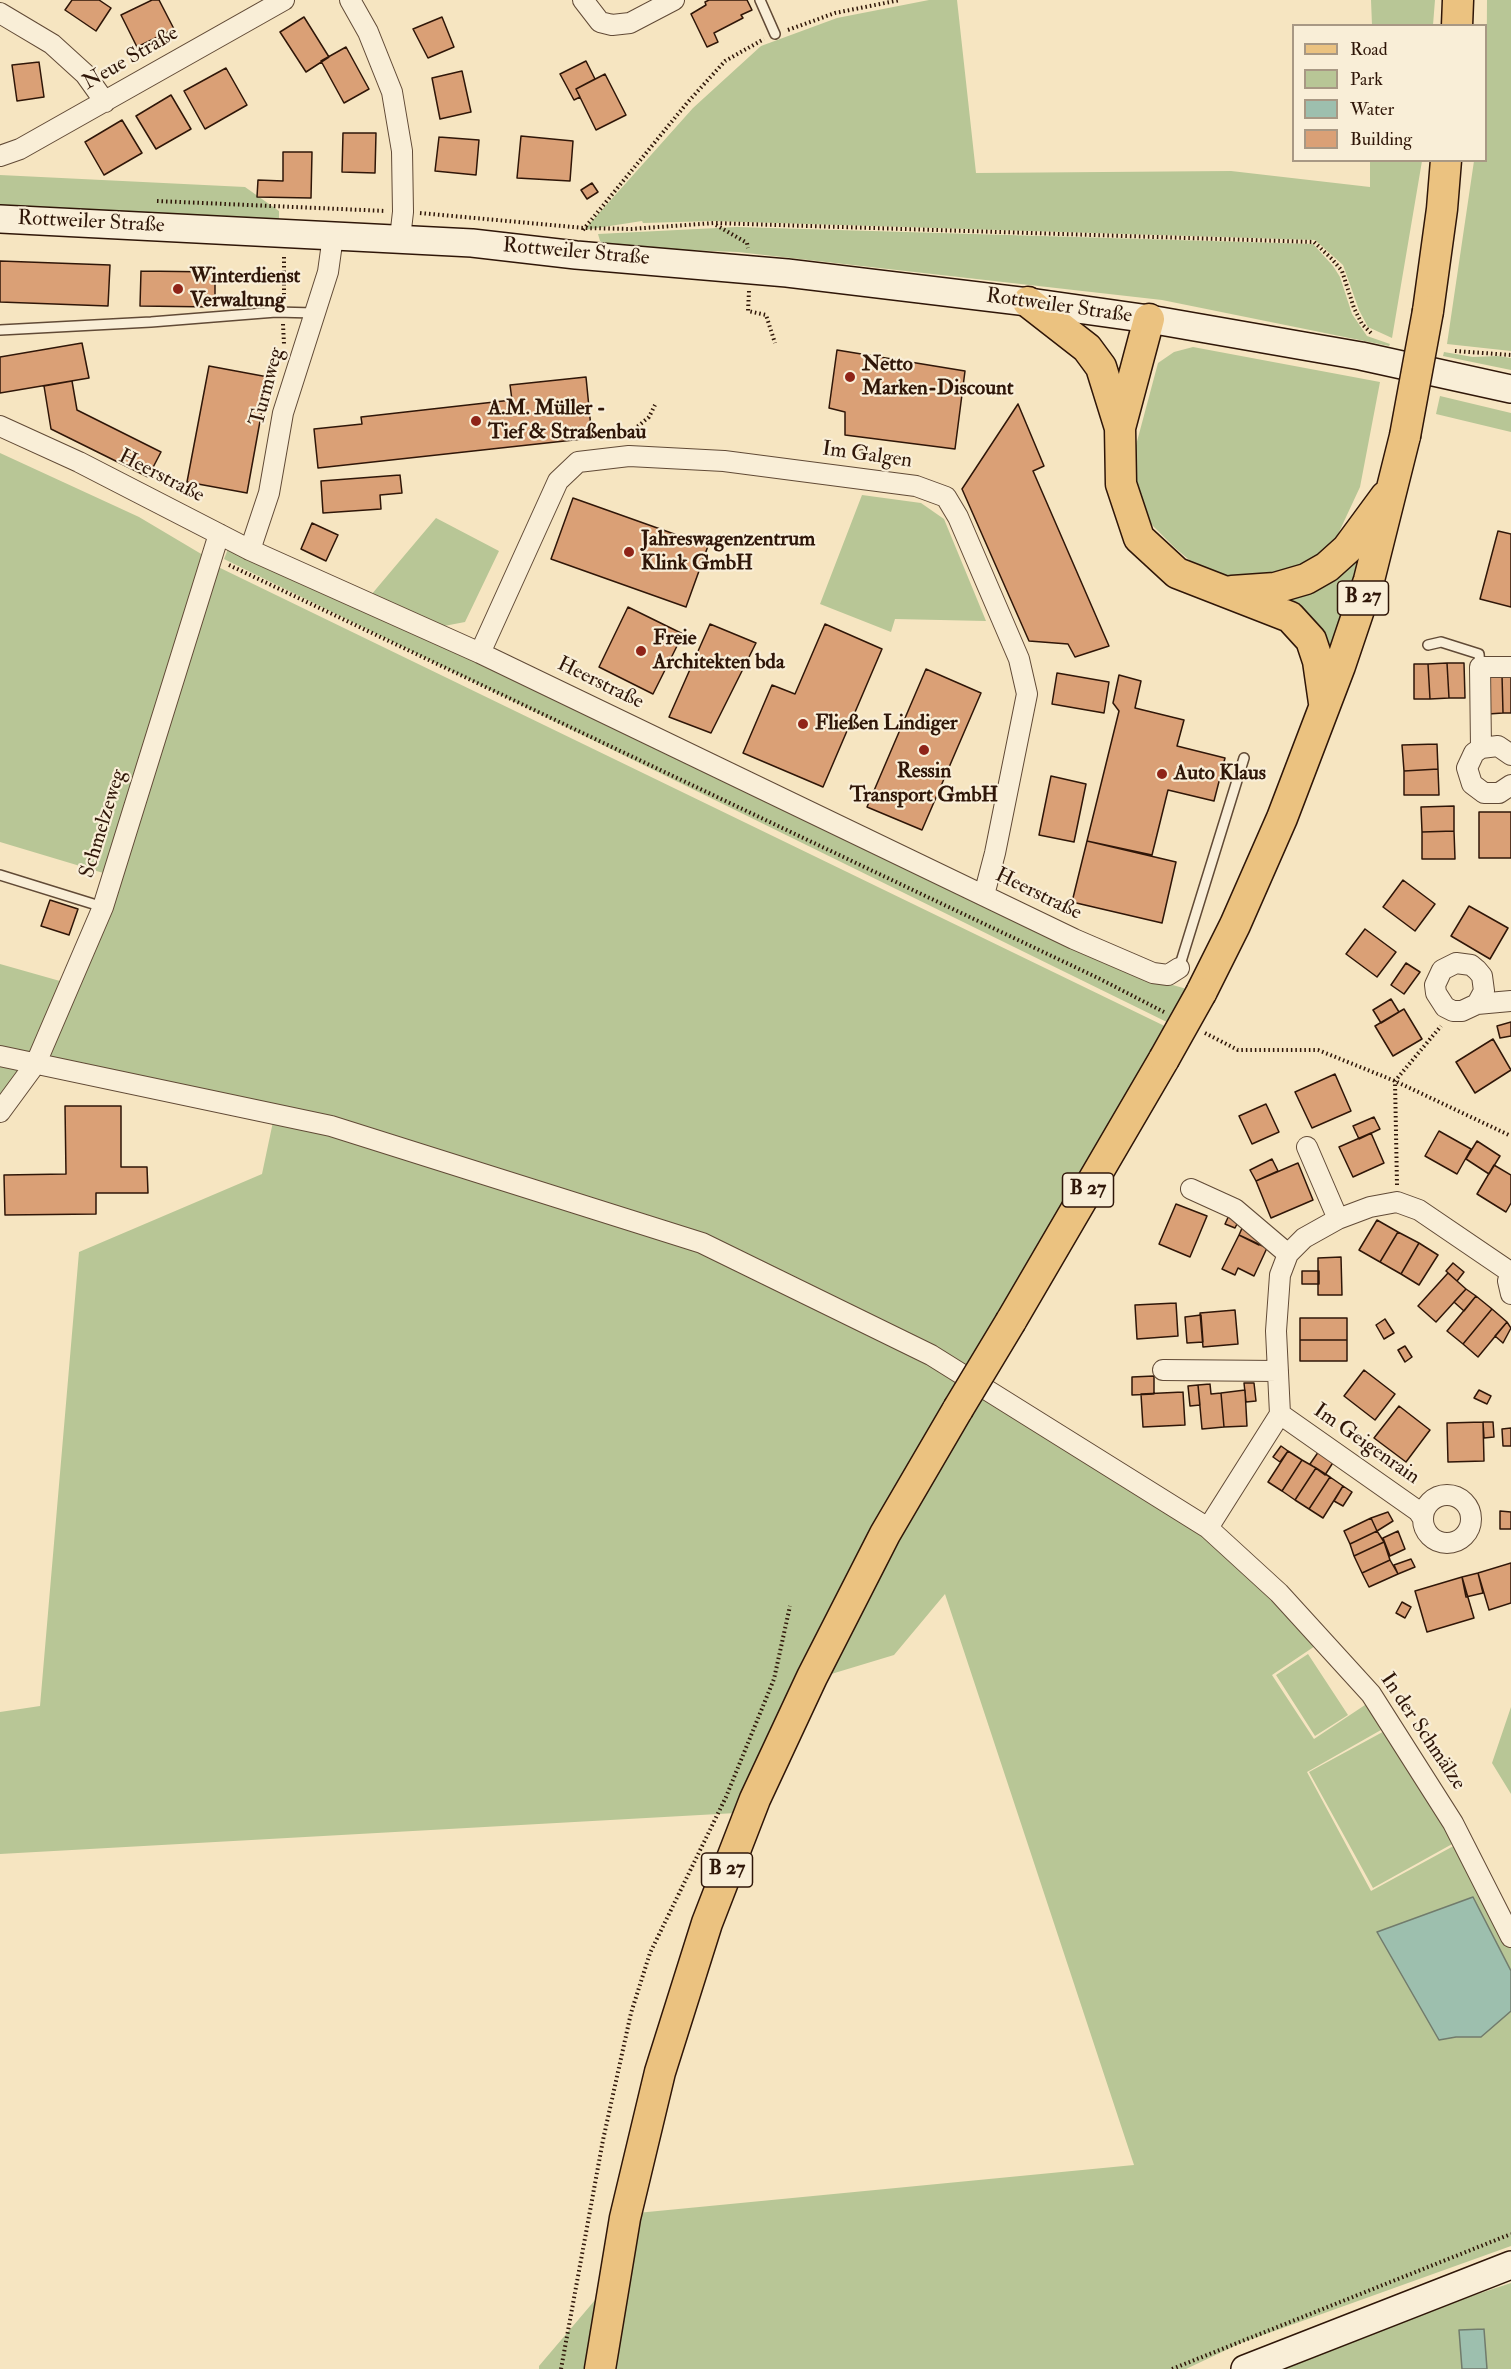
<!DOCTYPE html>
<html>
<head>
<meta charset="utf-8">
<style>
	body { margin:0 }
	#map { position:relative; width:1511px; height:2369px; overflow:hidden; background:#f6e5c1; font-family:"IM FELL Double Pica",serif }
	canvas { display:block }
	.legend { position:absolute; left:1292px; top:24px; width:195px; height:138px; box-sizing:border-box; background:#f9eed7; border:2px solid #a89884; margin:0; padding:8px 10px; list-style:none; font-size:18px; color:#2f1608 }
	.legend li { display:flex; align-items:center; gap:12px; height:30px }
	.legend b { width:30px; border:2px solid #a89884 }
</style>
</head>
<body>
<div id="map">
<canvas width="1511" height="2369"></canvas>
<ul class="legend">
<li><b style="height:8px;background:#ebc280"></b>Road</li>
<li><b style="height:16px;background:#b8c696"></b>Park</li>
<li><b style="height:16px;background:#9dbfae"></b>Water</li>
<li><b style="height:16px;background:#daa076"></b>Building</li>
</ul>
</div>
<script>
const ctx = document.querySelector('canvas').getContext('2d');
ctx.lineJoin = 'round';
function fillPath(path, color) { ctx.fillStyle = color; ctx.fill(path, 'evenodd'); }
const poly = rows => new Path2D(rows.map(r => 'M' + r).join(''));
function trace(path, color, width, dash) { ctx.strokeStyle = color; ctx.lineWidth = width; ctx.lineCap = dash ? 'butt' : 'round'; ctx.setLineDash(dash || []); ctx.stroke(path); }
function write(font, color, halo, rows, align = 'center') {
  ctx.font = font + ' "IM FELL Double Pica",serif'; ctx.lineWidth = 4.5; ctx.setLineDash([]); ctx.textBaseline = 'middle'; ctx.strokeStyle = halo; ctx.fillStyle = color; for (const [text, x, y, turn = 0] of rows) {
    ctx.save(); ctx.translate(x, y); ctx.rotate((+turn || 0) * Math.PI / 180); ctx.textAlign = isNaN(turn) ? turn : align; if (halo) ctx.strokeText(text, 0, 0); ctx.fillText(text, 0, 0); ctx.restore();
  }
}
fillPath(poly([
	[929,0,957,0,976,173,1231,171,1370,187,1370,161,1422,161,1392,338,1368,327,1359,310,1343,265,1315,240,713,221,643,223,642,221,584,230,693,108,761,46,837,18],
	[1371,0,1435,0,1433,25,1372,25],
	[1487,0,1511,0,1511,351,1447,344,1474,161,1486,160],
	[0,175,245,187,279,211,279,220,0,212],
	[737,227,1313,244,1333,266,1340,277,1352,314,1367,336,1390,344,1389,346,1162,300,738,252,607,247,600,241,598,234],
	[1193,347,1380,382,1360,487,1333,545,1309,564,1279,577,1240,581,1201,570,1174,547,1148,521,1137,489,1135,449,1158,363,1174,352],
	[1444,352,1473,357,1498,356,1511,358,1511,370,1443,356],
	[1440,396,1511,413,1511,432,1436,414],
	[0,453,139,517,208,558,110,875,0,842],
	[862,495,921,503,944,519,986,621,895,619,891,632,820,604],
	[436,518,499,551,465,622,444,626,371,595],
	[1363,547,1330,660,1269,599],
	[228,549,480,657,1162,982,1201,993,1181,1029,224,559],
	[212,564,1179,1033,980,1383,704,1242,332,1124,39,1061],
	[0,964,67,983,34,1060,0,1054],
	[0,1060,28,1065,0,1098],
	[274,1117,700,1246,977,1386,754,1812,0,1854,0,1712,40,1706,79,1252,262,1174],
	[982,1390,1208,1533,1318,1644,1272,1675,1314,1739,1371,1701,1388,1726,1307,1772,1371,1891,1459,1843,1511,1946,1511,2246,1241,2343,1186,2369,612,2369,637,2213,1134,2165,945,1594,894,1655,818,1678],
	[1308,1654,1348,1715,1315,1736,1276,1675],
	[1511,1707,1511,1794,1492,1763],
	[1390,1728,1454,1843,1373,1888,1309,1772],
	[1511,2283,1511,2369,1268,2369,1314,2348],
	[601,2293,588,2369,539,2369,539,2366]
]), '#b8c696');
const water = poly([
	[1473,1897,1511,1971,1511,2011,1481,2037,1456,2037,1439,2040,1377,1932,1473,1897],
	[1484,2329,1487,2369,1462,2369,1459,2330,1484,2329]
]);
fillPath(water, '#9dbfae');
trace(water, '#717b6c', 1.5);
const building = poly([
	[72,0,99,0,111,8,96,31,65,10,72,0],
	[152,0,159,0,174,29,137,47,121,15,152,0],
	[709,0,747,0,752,10,741,15,743,18,714,33,718,42,707,47,691,14,706,5,705,2,709,0],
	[304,17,329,57,306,72,280,32,304,17],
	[442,17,454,47,428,58,413,29,442,17],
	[346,47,369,89,344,103,321,61,346,47],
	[586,61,595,79,576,89,580,97,574,100,560,74,586,61],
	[39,62,44,97,17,101,12,65,39,62],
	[226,68,247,105,205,129,184,91,226,68],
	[462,71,471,112,440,119,432,78,462,71],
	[605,74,626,115,596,130,576,89,605,74],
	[171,95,191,129,156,149,136,116,171,95],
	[122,120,142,153,104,175,85,142,122,120],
	[343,133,376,133,375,173,342,172,343,133],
	[521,136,573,141,570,181,517,178,521,136],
	[439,137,479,140,476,175,435,171,439,137],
	[283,152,312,152,311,198,257,197,258,180,283,181,283,152],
	[592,183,598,192,587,199,581,190,592,183],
	[0,261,110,265,108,306,0,302,0,261],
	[141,271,215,272,215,307,140,306,141,271],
	[82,343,89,378,0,393,0,357,82,343],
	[837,350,965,371,955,449,845,435,845,412,829,408,837,350],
	[209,366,268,377,247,493,187,482,209,366],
	[586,377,592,438,318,468,314,429,362,424,361,417,512,400,510,385,586,377],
	[72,381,77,410,161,452,148,477,51,429,44,386,72,381],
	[1018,404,1044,466,1033,471,1109,646,1075,657,1068,644,1029,641,962,489,1018,404],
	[400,475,402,493,380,495,381,509,323,513,321,481,400,475],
	[573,498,708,546,686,607,551,559,573,498],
	[312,523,338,535,326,561,301,549,312,523],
	[1498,531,1511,534,1511,607,1480,599,1498,531],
	[628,607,683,634,653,694,599,667,628,607],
	[710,624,756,643,711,733,669,717,710,624],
	[825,624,882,649,823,787,743,753,772,685,795,694,825,624],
	[1447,663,1464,663,1465,698,1449,698,1447,663],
	[1447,663,1449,698,1430,699,1428,664,1447,663],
	[1414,664,1428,664,1430,699,1414,699,1414,664],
	[926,669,981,693,922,830,867,807,926,669],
	[1057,673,1109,682,1104,713,1052,704,1057,673],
	[1119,675,1141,681,1135,708,1184,720,1177,746,1225,758,1214,801,1168,790,1152,855,1087,841,1119,711,1113,703,1119,675],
	[1487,675,1502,675,1503,713,1488,714,1487,675],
	[1502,675,1511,675,1511,713,1503,713,1502,675],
	[1437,744,1438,769,1404,771,1402,745,1437,744],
	[1438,769,1439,795,1404,795,1404,771,1438,769],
	[1051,776,1086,784,1074,842,1039,835,1051,776],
	[1454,806,1454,831,1422,832,1421,807,1454,806],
	[1479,812,1511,812,1511,858,1479,858,1479,812],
	[1454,831,1455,859,1422,859,1422,832,1454,831],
	[1087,841,1176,862,1162,923,1072,902,1087,841],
	[1403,880,1435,904,1415,931,1383,907,1403,880],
	[50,900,78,909,69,935,41,926,50,900],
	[1469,906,1508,928,1490,959,1451,936,1469,906],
	[1365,929,1396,952,1377,977,1346,954,1365,929],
	[1406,963,1420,972,1404,994,1391,985,1406,963],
	[1391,999,1399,1012,1381,1023,1373,1010,1391,999],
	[1404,1009,1422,1039,1393,1056,1375,1026,1404,1009],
	[1511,1022,1511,1036,1500,1038,1497,1026,1511,1022],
	[1493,1039,1511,1070,1475,1093,1456,1062,1493,1039],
	[1335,1074,1351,1111,1312,1128,1295,1092,1335,1074],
	[1266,1104,1279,1132,1252,1144,1239,1116,1266,1104],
	[65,1106,121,1106,121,1167,147,1167,148,1193,96,1193,96,1214,5,1215,4,1175,66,1174,65,1106],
	[1374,1117,1380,1129,1359,1139,1353,1126,1374,1117],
	[1439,1131,1471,1149,1457,1174,1425,1156,1439,1131],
	[1371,1133,1384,1163,1353,1177,1339,1147,1371,1133],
	[1477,1141,1500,1156,1489,1174,1466,1159,1477,1141],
	[1272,1159,1278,1171,1256,1181,1250,1170,1272,1159],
	[1298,1163,1313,1200,1271,1218,1256,1181,1298,1163],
	[1494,1165,1511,1175,1511,1203,1506,1212,1477,1194,1494,1165],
	[1176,1204,1207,1216,1190,1257,1159,1244,1176,1204],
	[1231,1211,1241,1216,1235,1228,1225,1224,1231,1211],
	[1377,1220,1398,1232,1380,1262,1359,1250,1377,1220],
	[1243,1226,1263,1236,1259,1245,1239,1235,1243,1226],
	[1398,1232,1419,1243,1401,1274,1380,1262,1398,1232],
	[1239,1235,1267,1248,1254,1276,1238,1268,1235,1275,1222,1269,1239,1235],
	[1419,1243,1438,1255,1419,1285,1401,1274,1419,1243],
	[1341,1257,1342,1295,1318,1295,1318,1258,1341,1257],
	[1453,1263,1464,1272,1457,1281,1446,1271,1453,1263],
	[1302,1271,1319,1271,1319,1284,1302,1284,1302,1271],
	[1448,1273,1466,1289,1436,1322,1418,1306,1448,1273],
	[1466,1289,1476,1296,1464,1311,1454,1302,1466,1289],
	[1476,1296,1492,1309,1463,1344,1447,1331,1476,1296],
	[1176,1303,1178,1336,1137,1339,1135,1305,1176,1303],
	[1492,1309,1507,1322,1478,1357,1463,1344,1492,1309],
	[1235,1310,1238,1344,1203,1347,1200,1313,1235,1310],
	[1201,1315,1203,1342,1187,1343,1185,1317,1201,1315],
	[1300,1318,1347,1318,1347,1340,1300,1340,1300,1318],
	[1385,1319,1394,1333,1384,1339,1376,1325,1385,1319],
	[1507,1322,1511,1328,1503,1343,1495,1336,1507,1322],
	[1300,1340,1347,1340,1347,1361,1300,1361,1300,1340],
	[1405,1346,1412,1357,1405,1362,1398,1350,1405,1346],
	[1364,1370,1395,1394,1375,1420,1344,1396,1364,1370],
	[1154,1376,1154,1394,1132,1395,1132,1377,1154,1376],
	[1244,1383,1254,1383,1256,1401,1246,1402,1244,1383],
	[1210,1384,1211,1394,1221,1393,1224,1427,1202,1429,1198,1385,1210,1384],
	[1198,1385,1200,1405,1190,1406,1188,1386,1198,1385],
	[1245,1390,1247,1426,1224,1427,1221,1393,1245,1390],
	[1479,1390,1491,1396,1487,1404,1474,1398,1479,1390],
	[1183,1392,1185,1425,1143,1427,1141,1394,1183,1392],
	[1399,1406,1430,1430,1406,1462,1374,1438,1399,1406],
	[1483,1422,1484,1461,1448,1462,1447,1423,1483,1422],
	[1483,1422,1493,1422,1494,1437,1484,1438,1483,1422],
	[1511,1428,1511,1446,1503,1446,1502,1429,1511,1428],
	[1281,1446,1288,1451,1280,1462,1273,1457,1281,1446],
	[1288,1451,1302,1460,1282,1491,1268,1482,1288,1451],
	[1319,1451,1334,1461,1325,1475,1310,1464,1319,1451],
	[1302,1460,1316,1468,1295,1500,1282,1491,1302,1460],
	[1316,1468,1330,1477,1309,1509,1295,1500,1316,1468],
	[1330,1477,1343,1486,1323,1518,1309,1509,1330,1477],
	[1343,1486,1352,1492,1343,1506,1334,1501,1343,1486],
	[1500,1511,1511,1512,1511,1529,1500,1529,1500,1511],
	[1388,1512,1393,1521,1377,1531,1371,1518,1388,1512],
	[1371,1518,1377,1531,1350,1544,1344,1531,1371,1518],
	[1377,1531,1384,1542,1354,1556,1350,1544,1377,1531],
	[1398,1531,1405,1549,1390,1556,1383,1538,1398,1531],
	[1384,1542,1390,1560,1362,1573,1354,1556,1384,1542],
	[1411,1559,1415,1567,1398,1574,1394,1565,1411,1559],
	[1390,1560,1398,1574,1369,1587,1362,1573,1390,1560],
	[1511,1563,1511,1603,1489,1610,1478,1573,1511,1563],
	[1478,1573,1483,1593,1466,1597,1462,1577,1478,1573],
	[1462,1577,1474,1618,1427,1632,1415,1591,1462,1577],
	[1402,1602,1411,1607,1405,1618,1396,1613,1402,1602]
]);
fillPath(building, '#daa076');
trace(building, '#2f1608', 1.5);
const lane = poly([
	[760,0,775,34],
	[0,330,151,322,276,312,314,313],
	[1428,645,1441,642,1479,654,1480,667],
	[0,875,103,907],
	[1179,968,1244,758]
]);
const street = poly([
	[350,0,368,32,392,92,402,151,403,212,400,238],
	[583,0,600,22,612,25,630,23,674,0],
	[0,13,52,44,85,74,105,102],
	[0,156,20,149,284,0],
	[0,426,79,462,250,550,480,653,1074,939,1153,973,1168,975,1179,968],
	[250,550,269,493,283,413,328,272,333,236],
	[480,653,558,481,578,462,629,456,724,461,916,486,946,497,958,517,1019,659,1027,694,995,853,984,895],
	[1481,748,1480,667,1511,667],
	[1511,755,1498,746,1481,748,1474,753,1467,768,1472,784,1484,793,1499,793,1511,785],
	[1477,1004,1484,991,1482,976,1477,970,1471,965,1456,963,1442,970,1435,985,1436,993,1445,1007,1453,1011,1462,1011,1477,1004,1511,1001],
	[0,1056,331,1126,702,1243,931,1355,1208,1528,1279,1593,1371,1694,1453,1823,1511,1937],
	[0,1112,36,1063,103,907,219,534],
	[1307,1147,1338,1219],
	[1191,1189,1235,1209,1288,1254],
	[1511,1271,1508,1281,1511,1294],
	[1163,1370,1278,1371],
	[1280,1414,1418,1511,1422,1517],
	'1423 1519a24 24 0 1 1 48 0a24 24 0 1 1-48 0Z',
	[1208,1528,1280,1414,1276,1331,1280,1275,1288,1254,1304,1238,1338,1219,1370,1207,1397,1202,1419,1210,1510,1272]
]);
const secondary = poly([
	[0,219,472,243,576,255,787,273,1028,302,1149,319,1361,356,1511,389],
	[1245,2369,1511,2265]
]);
const primary = poly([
	[1457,26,1458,0],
	[1028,302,1087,348,1101,367,1120,428],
	[1428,311,1442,209,1446,160],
	[1149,319,1120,428,1121,484,1139,538,1177,573,1290,617,1311,640,1318,661,1324,703],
	[1232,591,1275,588,1306,579,1327,567,1347,549,1386,496],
	[1201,993,1235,925,1282,818,1340,666,1369,580,1405,436],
	[1011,1321,1164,1059],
	[600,2369,625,2218,660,2072,707,1923,755,1799,812,1677,885,1534,958,1409]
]);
trace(lane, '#614a36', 12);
trace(street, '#614a36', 22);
trace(secondary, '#2f1608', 30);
trace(primary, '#2f1608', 33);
trace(poly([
	[788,30,835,13,900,0],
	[157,201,386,211],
	[420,213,584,228,631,229,714,223,1314,242,1332,259,1342,271,1354,308,1362,324,1372,334],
	[716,225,747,243,748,248],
	[583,230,687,103,725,61,764,39],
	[749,291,748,311,766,315,775,343],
	[284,299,284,255],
	[283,324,284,344],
	[1455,351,1511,355],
	[631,437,631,432,649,417,655,405],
	[861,445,862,460],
	[229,565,1098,978,1164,1012],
	[1205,1033,1238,1050,1318,1050,1395,1081,1511,1136],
	[1397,1185,1395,1081,1441,1026],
	[561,2369,603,2140,631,2013,650,1953,726,1797,774,1679,790,1606],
	[1172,2369,1511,2234]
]), '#2f1608', 4, [1.5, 3]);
trace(lane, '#f9eed7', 9);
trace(street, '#f9eed7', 20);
trace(secondary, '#f9eed7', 27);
trace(primary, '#ebc280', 30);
const primaryBridge = poly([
	[1405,436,1428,311],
	[1164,1059,1201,993],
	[958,1409,1011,1321]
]);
trace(primaryBridge, '#2f1608', 33, []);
trace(primaryBridge, '#ebc280', 30);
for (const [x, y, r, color] of [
	[178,289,6,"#8f2418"],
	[850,377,6,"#8f2418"],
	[476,421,6,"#8f2418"],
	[629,552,6,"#8f2418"],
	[641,651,6,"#8f2418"],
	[803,724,6,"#8f2418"],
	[924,750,6,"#8f2418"],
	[1162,774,6,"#8f2418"]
]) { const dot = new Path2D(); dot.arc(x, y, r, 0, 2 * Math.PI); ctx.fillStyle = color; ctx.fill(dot); trace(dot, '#f9eed7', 2); }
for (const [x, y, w] of [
	[1363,598,51],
	[1088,1190,51],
	[727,1870,51]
]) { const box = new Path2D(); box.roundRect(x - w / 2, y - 17, w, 34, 4.5); ctx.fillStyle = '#f9eed7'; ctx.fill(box); trace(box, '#2f1608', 1.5); }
write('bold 20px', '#2f1608', null, [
	["B 27",1363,598],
	["B 27",1088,1190],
	["B 27",727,1870]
]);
write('21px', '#2f1608', '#f9eed7', [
	["Neue Straße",131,59,-30],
	["Rottweiler Straße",91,223,3],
	["Rottweiler Straße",576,253,5],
	["Rottweiler Straße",1059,307,8],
	["Turmweg",268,387,-75],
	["Im Galgen",867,456,8],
	["Heerstraße",161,477,27],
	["Heerstraße",600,684,26],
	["Schmelzeweg",104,824,-73],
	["Heerstraße",1038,895,26],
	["Im Geigenrain",1366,1445,35],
	["In der Schmälze",1422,1732,56]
]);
write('bold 21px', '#2f1608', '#f9eed7', [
	["Winterdienst",190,277],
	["Verwaltung",190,301],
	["Netto",862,365],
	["Marken-Discount",862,389],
	["A.M. Müller -",488,409],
	["Tief & Straßenbau",488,433],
	["Jahreswagenzentrum",641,540],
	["Klink GmbH",641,564],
	["Freie",653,639],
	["Architekten bda",653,663],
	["Fließen Lindiger",815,724],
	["Ressin",924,772,"center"],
	["Transport GmbH",924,796,"center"],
	["Auto Klaus",1174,774]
], 'left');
</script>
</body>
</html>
